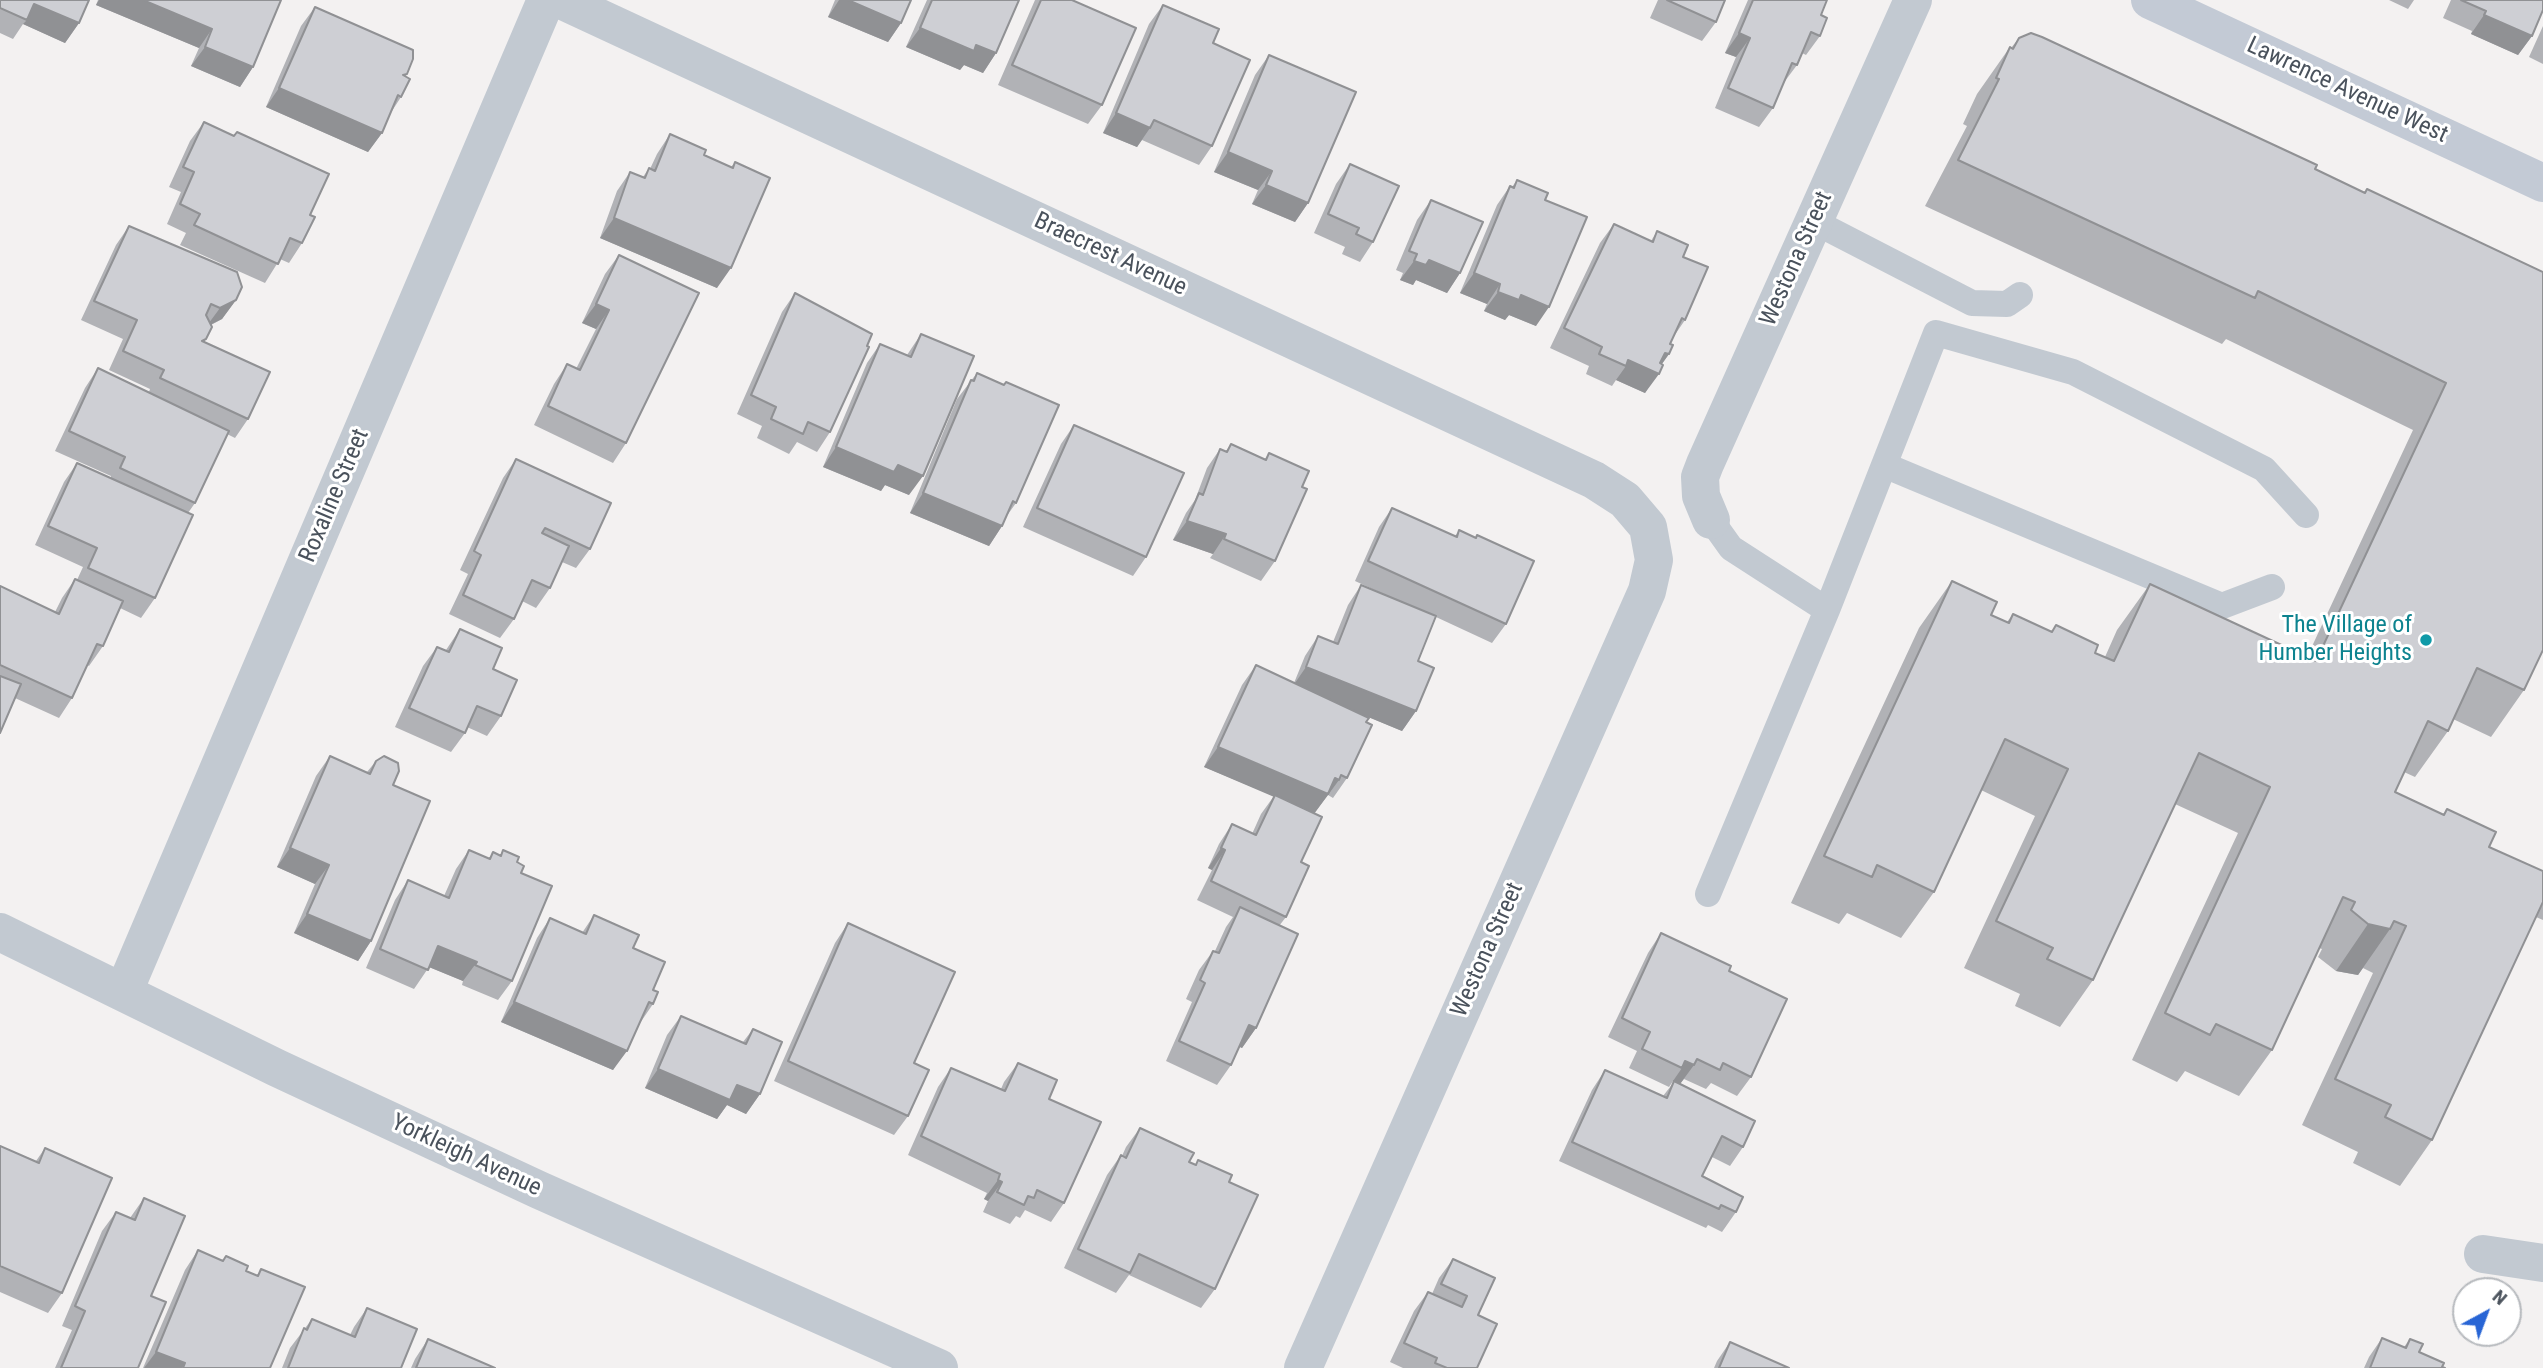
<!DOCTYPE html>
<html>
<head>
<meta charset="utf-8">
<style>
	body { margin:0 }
	#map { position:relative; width:2543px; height:1368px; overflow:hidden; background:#f3f1f1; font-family:"Roboto Condensed",sans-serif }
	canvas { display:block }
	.north { position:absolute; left:2452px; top:1277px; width:70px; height:70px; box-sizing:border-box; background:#fff; border:2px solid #b7babe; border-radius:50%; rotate:41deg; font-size:19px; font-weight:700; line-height:28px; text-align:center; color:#4a525c }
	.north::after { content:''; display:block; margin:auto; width:24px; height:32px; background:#2865d5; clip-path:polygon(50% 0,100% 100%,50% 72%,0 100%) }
</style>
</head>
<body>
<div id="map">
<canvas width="2543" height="1368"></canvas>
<div class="north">N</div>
</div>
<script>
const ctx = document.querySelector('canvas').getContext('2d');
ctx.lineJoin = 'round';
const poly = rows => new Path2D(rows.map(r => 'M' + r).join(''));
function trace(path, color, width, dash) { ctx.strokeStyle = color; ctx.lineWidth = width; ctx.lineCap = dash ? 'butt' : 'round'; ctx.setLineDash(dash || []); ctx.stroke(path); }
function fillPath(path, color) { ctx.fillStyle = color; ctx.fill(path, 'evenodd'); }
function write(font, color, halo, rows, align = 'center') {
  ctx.font = font + ' "Roboto Condensed",sans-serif'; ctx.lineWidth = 6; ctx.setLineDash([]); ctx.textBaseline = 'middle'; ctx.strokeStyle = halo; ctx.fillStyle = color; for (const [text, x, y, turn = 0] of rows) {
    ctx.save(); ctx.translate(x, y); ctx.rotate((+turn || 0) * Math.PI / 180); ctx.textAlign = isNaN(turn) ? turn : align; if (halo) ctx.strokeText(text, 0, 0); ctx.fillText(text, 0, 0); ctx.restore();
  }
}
trace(poly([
	[1813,221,1972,303,2007,304,2020,295],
	[1884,465,2222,606,2272,587],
	[1827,610,1936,333,2073,372,2264,469,2306,515],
	[1708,894,1827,610,1731,548,1711,520]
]), '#c2c9d1', 26);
trace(poly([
	[561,0,1594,480,1625,500,1648,527,1654,560,1647,591,1303,1368],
	[1711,520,1701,496,1700,477,1705,464,1913,0],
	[0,932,277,1068,539,1190,939,1368],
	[124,991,546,0],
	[2483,1254,2543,1263]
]), '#c2c9d1', 38);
trace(poly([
	[2150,0,2543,183]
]), '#c3cad5', 38);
fillPath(poly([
	[0,0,79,23,65,43,23,24,13,39,0,33],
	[98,0,281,0,253,67,240,87,191,66,199,48,96,5],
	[835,0,911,0,901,23,888,42,828,17],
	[927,0,1019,0,996,53,983,73,964,65,960,70,906,47],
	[1035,0,1072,0,1102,105,1088,124,998,85],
	[1658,0,1725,0,1716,22,1702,41,1650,18],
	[1748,0,1827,0,1821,15,1820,36,1806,55,1802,53,1797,65,1782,85,1773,108,1759,127,1715,108,1736,57,1725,53],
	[2389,0,2414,0,2408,9],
	[2451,0,2543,0,2532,36,2518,55,2471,34,2472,31,2443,18],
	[1163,5,1213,43,1212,146,1199,165,1142,140,1137,147,1103,133,1149,24],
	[315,7,407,74,405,76,401,97,390,114,382,133,368,152,266,107,301,26],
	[2543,26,2543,64,2529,57],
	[2019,38,2315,169,2365,193,2367,189,2543,272,2524,690,2491,737,2453,719,2448,731,2415,777,2404,772,2395,792,2443,815,2447,809,2489,847,2432,1140,2400,1186,2353,1163,2358,1152,2302,1125,2373,973,2363,968,2358,975,2336,971,2318,957,2322,949,2319,948,2272,1050,2239,1096,2185,1071,2177,1082,2132,1060,2238,833,2175,804,2093,980,2060,1027,2015,1006,2020,994,1964,968,2035,816,1981,790,1934,892,1901,938,1847,913,1839,924,1791,903,1919,628,1952,581,1991,615,2007,622,2013,614,2051,632,2056,625,2095,653,2105,657,2117,630,2150,584,2307,657,2413,430,2226,339,2222,344,1925,206,1967,126,1963,124,1977,94,2010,47,2011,48],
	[1269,55,1308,203,1295,222,1252,204,1258,190,1214,172,1255,75],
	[204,122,310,215,302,243,289,263,280,259,265,283,180,245,186,233,167,224,181,192,169,187,190,141],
	[670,134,704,155,731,167,735,162,717,288,600,238,617,191,630,172,643,177,649,168,650,169,657,154],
	[1350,164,1373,242,1360,262,1342,254,1345,247,1314,233,1336,184],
	[1517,180,1545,200,1536,326,1509,315,1505,320,1484,311,1487,304,1460,293,1497,205,1510,186,1512,187],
	[1431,200,1460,273,1447,293,1416,280,1413,285,1400,280,1403,273,1396,270,1417,220],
	[1614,224,1651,241,1657,231,1683,257,1685,320,1672,339,1670,344,1669,354,1662,364,1645,393,1616,380,1612,386,1586,374,1589,366,1550,348,1600,243],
	[129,226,236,300,222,319,211,325,204,342,248,419,235,438,227,434,195,503,188,513,155,598,141,618,120,608,103,646,89,666,87,665,72,698,59,718,15,698,0,733,0,586,55,612,62,598,75,579,77,580,83,567,35,545,64,482,77,463,111,478,111,476,55,451,85,388,98,368,149,392,150,389,109,370,123,339,81,320,116,245],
	[619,255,626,443,613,463,534,425,554,384,567,364,576,369,596,329,582,323,605,274],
	[795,293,830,432,817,452,797,442,789,454,757,438,762,426,737,414,782,312],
	[921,334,909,495,885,485,881,491,823,467,867,363,880,344,907,355],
	[977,373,1004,385,1006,382,1016,503,1006,517,1002,526,989,546,910,513,957,399],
	[1074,425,1146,557,1133,576,1023,527,1061,444],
	[1231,444,1265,459,1269,453,1302,487,1275,561,1261,581,1210,558,1213,554,1173,540,1186,513,1195,500,1207,468,1220,449,1226,451],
	[516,459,590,549,576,568,562,562,550,588,536,608,522,601,514,619,500,638,449,614,468,574,460,570,503,478],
	[1392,508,1455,536,1459,530,1476,538,1477,535,1506,624,1492,643,1436,617,1418,661,1416,711,1402,731,1354,711,1366,722,1347,778,1333,798,1328,795,1314,813,1286,917,1279,926,1256,1028,1242,1048,1239,1046,1231,1065,1217,1085,1166,1061,1192,1002,1186,999,1199,970,1213,951,1215,951,1226,927,1233,917,1197,900,1212,870,1208,868,1219,844,1232,824,1252,834,1261,814,1274,796,1204,767,1242,685,1256,665,1294,683,1305,656,1318,636,1333,642,1348,605,1361,585,1392,598,1355,581,1379,527],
	[460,629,493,669,501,716,487,736,467,727,465,733,451,752,395,727,423,666,437,647,446,650],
	[330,756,367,772,376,761,393,785,371,941,358,961,294,933,315,884,277,867,316,776],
	[469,850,489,859,493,852,500,855,503,850,517,862,521,873,512,981,498,1000,462,985,463,981,429,967,414,989,366,968,395,900,408,880,444,896,456,869],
	[2543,903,2543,920,2536,917],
	[594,915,633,948,653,990,653,1004,640,1023,613,1070,501,1022,537,938,550,918,582,933],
	[848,923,914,1063,908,1116,894,1135,774,1081,835,943],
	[1661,933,1729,971,1751,1077,1737,1096,1711,1083,1706,1089,1684,1079,1680,1084,1743,1147,1730,1166,1712,1157,1702,1176,1736,1212,1722,1232,1708,1225,1706,1228,1559,1161,1592,1090,1605,1070,1663,1096,1674,1082,1673,1081,1669,1087,1629,1068,1637,1051,1608,1037,1648,953],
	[681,1016,743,1042,753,1029,760,1094,746,1114,727,1105,717,1119,645,1088,667,1035],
	[1018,1063,1049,1099,1064,1203,1051,1222,1025,1210,1020,1218,1016,1216,1010,1224,983,1212,988,1201,984,1199,987,1193,908,1155,938,1087,951,1068,1001,1089,1004,1082],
	[1140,1128,1189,1162,1195,1165,1198,1160,1229,1182,1215,1289,1201,1308,1129,1275,1116,1293,1064,1268,1107,1175,1121,1155,1122,1156,1126,1147],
	[0,1146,36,1161,45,1148,62,1293,48,1313,0,1292],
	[144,1198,151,1296,138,1368,55,1368,72,1330,62,1326,102,1231,116,1212,130,1218],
	[198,1250,222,1261,226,1256,246,1271,257,1276,261,1269,270,1368,143,1368,185,1270],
	[1453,1259,1478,1315,1477,1368,1403,1368,1390,1362,1414,1311,1428,1292,1432,1294,1439,1278],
	[367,1308,401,1368,282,1368,290,1348,312,1319,350,1335,354,1327],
	[2382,1338,2404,1347,2410,1339,2419,1352,2445,1368,2364,1368,2369,1357],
	[428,1339,495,1368,411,1368,415,1359],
	[1730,1342,1789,1368,1714,1368,1717,1361]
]), '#b1b2b6');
fillPath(poly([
	[99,0,143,0,212,29,199,48,96,5],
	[839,0,848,0,901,23,888,42,828,17],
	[34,4,79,23,65,43,23,24,27,20],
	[2484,15,2532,36,2518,55,2471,34],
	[920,28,976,45,996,53,983,73,964,65,960,70,906,47],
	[1739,33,1750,38,1736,57,1725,53],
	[205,47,253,67,240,87,191,66],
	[279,88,382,133,368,152,266,107],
	[1116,113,1150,128,1137,147,1103,133],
	[1228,152,1272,171,1258,190,1214,172],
	[1266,185,1308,203,1295,222,1252,204],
	[614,218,731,268,717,288,600,238],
	[1429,260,1460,273,1447,293,1416,280,1413,285,1400,280,1414,261],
	[1474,273,1500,284,1487,304,1460,293],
	[1498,292,1521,295,1549,307,1536,326,1509,315,1505,320,1484,311],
	[236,300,222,319,206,327,220,308],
	[596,304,609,310,596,329,582,323],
	[1665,353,1669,354,1656,372,1659,374,1645,393,1616,380,1626,366,1628,360],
	[836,447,898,465,923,476,909,495,885,485,881,491,823,467],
	[923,493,1002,526,989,546,910,513],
	[1187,521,1226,534,1213,554,1173,540],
	[1306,667,1416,711,1402,731,1293,686],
	[1218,747,1335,778,1339,780,1314,814,1204,767],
	[290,848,329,865,315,884,277,867],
	[1221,848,1225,850,1212,870,1208,868],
	[307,914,371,941,358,961,294,933],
	[2368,924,2390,929,2358,975,2336,971],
	[438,946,477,962,463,981,424,965],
	[514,1002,627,1051,613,1070,501,1022],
	[1249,1025,1256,1028,1242,1048,1235,1045],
	[1685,1061,1694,1065,1680,1084,1673,1081,1682,1068],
	[658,1069,737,1085,760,1094,746,1114,727,1105,717,1119,645,1088],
	[998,1180,1002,1182,988,1201,984,1199],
	[156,1352,185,1363,182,1368,144,1368]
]), '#909194');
const building = poly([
	[0,0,89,0,79,23,34,4,27,20,0,8,0,0],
	[143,0,281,0,253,67,205,47,212,29,143,0],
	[848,0,911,0,901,23,848,0],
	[932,0,1019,0,996,53,976,45,974,51,920,28,932,0],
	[1041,0,1072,0,1136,28,1102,105,1012,65,1041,0],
	[1667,0,1725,0,1716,22,1667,0],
	[1753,0,1827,0,1821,15,1827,18,1820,36,1811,32,1797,65,1792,63,1773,108,1728,88,1750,38,1739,33,1753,0],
	[2461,0,2543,0,2543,10,2532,36,2484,15,2486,11,2461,0],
	[1163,5,1219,29,1213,43,1250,60,1212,146,1154,120,1150,128,1116,113,1163,5],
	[315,7,413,50,413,59,407,74,403,75,410,79,401,97,398,95,382,133,279,88,315,7],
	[2031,33,2042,37,2317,165,2315,169,2365,193,2367,189,2543,272,2543,650,2524,690,2477,668,2448,731,2428,721,2395,792,2444,815,2447,809,2496,832,2489,847,2543,871,2543,902,2432,1140,2385,1117,2391,1105,2335,1079,2406,926,2394,921,2390,929,2368,924,2351,910,2355,902,2343,897,2272,1050,2216,1024,2210,1035,2165,1013,2270,787,2199,753,2093,980,2047,959,2053,948,1996,921,2068,769,2005,739,1934,892,1877,865,1872,877,1824,856,1952,581,1997,602,1991,615,2009,623,2013,614,2052,632,2056,625,2098,645,2095,653,2114,661,2150,584,2316,661,2446,383,2258,291,2255,298,1958,160,1999,79,1996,78,2010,47,2013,49,2019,38,2031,33],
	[1269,55,1356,92,1308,203,1266,185,1272,171,1228,152,1269,55],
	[204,122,234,136,237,132,329,174,310,215,315,217,302,243,290,238,278,264,194,225,200,214,180,204,194,172,183,167,204,122],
	[670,134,706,150,704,155,733,168,735,162,770,178,731,268,614,218,630,172,645,178,649,168,655,171,670,134],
	[1350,164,1399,186,1373,242,1356,234,1359,228,1328,214,1350,164],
	[1517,180,1548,193,1545,200,1587,217,1549,307,1521,295,1519,300,1498,292,1500,284,1474,273,1510,186,1514,188,1517,180],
	[1431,200,1483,222,1460,273,1429,260,1426,265,1414,261,1417,254,1409,251,1431,200],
	[1614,224,1653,242,1657,231,1688,245,1683,257,1708,267,1685,320,1682,318,1670,344,1673,345,1669,354,1665,353,1660,363,1663,365,1659,374,1628,360,1626,366,1599,354,1602,347,1564,328,1614,224],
	[129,226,237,272,242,287,236,300,220,308,211,304,206,315,212,327,206,339,202,341,270,372,248,419,160,378,164,370,123,351,137,320,94,301,129,226],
	[619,255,699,293,626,443,548,406,567,364,580,370,609,310,596,304,619,255],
	[795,293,872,334,867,346,869,347,830,432,808,422,803,434,771,419,776,407,751,395,795,293],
	[921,334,974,356,923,476,898,465,894,472,836,447,880,344,911,357,921,334],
	[98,368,229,431,195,503,120,468,125,457,69,431,98,368],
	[977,373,1004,385,1006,382,1059,405,1016,503,1013,501,1002,526,923,493,971,380,974,381,977,373],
	[1074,425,1184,473,1146,557,1037,508,1074,425],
	[1231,444,1266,460,1269,453,1309,471,1302,487,1307,489,1275,561,1224,539,1226,534,1187,521,1199,493,1203,495,1220,449,1227,452,1231,444],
	[516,459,611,503,590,549,545,528,542,533,569,546,550,588,532,580,514,619,463,595,481,555,474,551,516,459],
	[77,463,193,515,155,598,88,568,97,548,48,526,77,463],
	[1392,508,1457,537,1459,530,1476,538,1477,535,1534,561,1506,624,1368,561,1392,508],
	[75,579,123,601,103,646,97,644,72,698,0,665,0,586,59,614,75,579],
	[1361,585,1436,616,1418,661,1434,668,1416,711,1306,667,1318,636,1338,644,1361,585],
	[460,629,502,648,493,669,517,680,501,716,477,706,465,733,409,708,437,647,449,652,460,629],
	[1256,665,1369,718,1366,722,1372,725,1347,778,1341,775,1339,780,1335,778,1328,794,1218,747,1256,665],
	[0,676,21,684,0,733,0,676],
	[330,756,370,774,376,761,384,756,398,763,399,771,393,785,430,801,371,941,307,914,329,865,290,848,330,756],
	[1275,795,1322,817,1301,862,1309,866,1286,917,1211,881,1225,850,1221,848,1232,824,1256,835,1275,795],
	[469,850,490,859,493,852,501,856,503,850,519,857,517,862,524,866,521,873,552,886,512,981,475,965,477,962,438,946,428,970,380,949,408,880,449,898,469,850],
	[1240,907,1298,934,1256,1028,1249,1025,1231,1065,1179,1041,1205,983,1200,980,1213,951,1219,953,1240,907],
	[594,915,639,935,633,948,665,962,653,990,658,992,653,1004,649,1002,627,1051,514,1002,550,918,586,934,594,915],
	[848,923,955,972,914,1063,929,1070,908,1116,788,1061,848,923],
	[1661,933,1731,966,1729,971,1787,999,1751,1077,1723,1063,1720,1070,1697,1059,1694,1065,1685,1061,1682,1068,1642,1049,1650,1032,1622,1018,1661,933],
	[681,1016,746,1044,753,1029,782,1042,760,1094,737,1085,730,1100,658,1069,681,1016],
	[1018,1063,1057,1080,1049,1099,1101,1122,1064,1203,1037,1190,1034,1198,1028,1196,1024,1205,997,1192,1002,1182,998,1180,1000,1174,921,1136,951,1068,1005,1091,1018,1063],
	[1605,1070,1667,1098,1674,1081,1755,1121,1743,1147,1722,1136,1702,1176,1743,1197,1736,1212,1721,1205,1719,1209,1572,1142,1605,1070],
	[1140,1128,1194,1153,1189,1162,1196,1165,1198,1160,1232,1175,1229,1182,1258,1195,1215,1289,1139,1254,1130,1273,1078,1249,1121,1155,1126,1158,1140,1128],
	[0,1146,39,1163,45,1148,112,1178,62,1293,0,1266,0,1146],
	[144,1198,185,1216,151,1296,166,1302,138,1368,61,1368,85,1311,75,1306,116,1212,135,1220,144,1198],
	[198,1250,223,1261,226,1256,248,1266,246,1271,258,1276,261,1269,305,1287,270,1368,183,1368,185,1363,156,1352,198,1250],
	[1453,1259,1495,1278,1478,1315,1497,1324,1477,1368,1447,1368,1435,1363,1437,1358,1404,1343,1428,1292,1462,1307,1467,1296,1441,1284,1453,1259],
	[367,1308,417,1329,401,1368,288,1368,304,1328,307,1330,312,1319,355,1337,367,1308],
	[2382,1338,2406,1348,2410,1339,2423,1344,2419,1352,2444,1363,2442,1367,2445,1368,2370,1368,2382,1338],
	[428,1339,495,1368,416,1368,428,1339],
	[1730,1342,1789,1368,1719,1368,1730,1342]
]);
fillPath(building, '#cecfd4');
trace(building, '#909194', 2);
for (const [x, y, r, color] of [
	[2426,640,7,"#0f9aa8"]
]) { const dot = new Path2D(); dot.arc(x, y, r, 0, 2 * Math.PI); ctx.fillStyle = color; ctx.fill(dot); trace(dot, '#fff', 2.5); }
write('24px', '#4a525c', '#fff', [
	["Lawrence Avenue West",2347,91,25],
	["Braecrest Avenue",1110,255,25],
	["Westona Street",1797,259,-66],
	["Roxaline Street",335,496,-67],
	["Westona Street",1488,950,-66],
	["Yorkleigh Avenue",466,1156,25]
]);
write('24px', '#0d838f', '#fff', [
	["The Village of",2412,626],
	["Humber Heights",2412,654]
], 'right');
</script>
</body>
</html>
